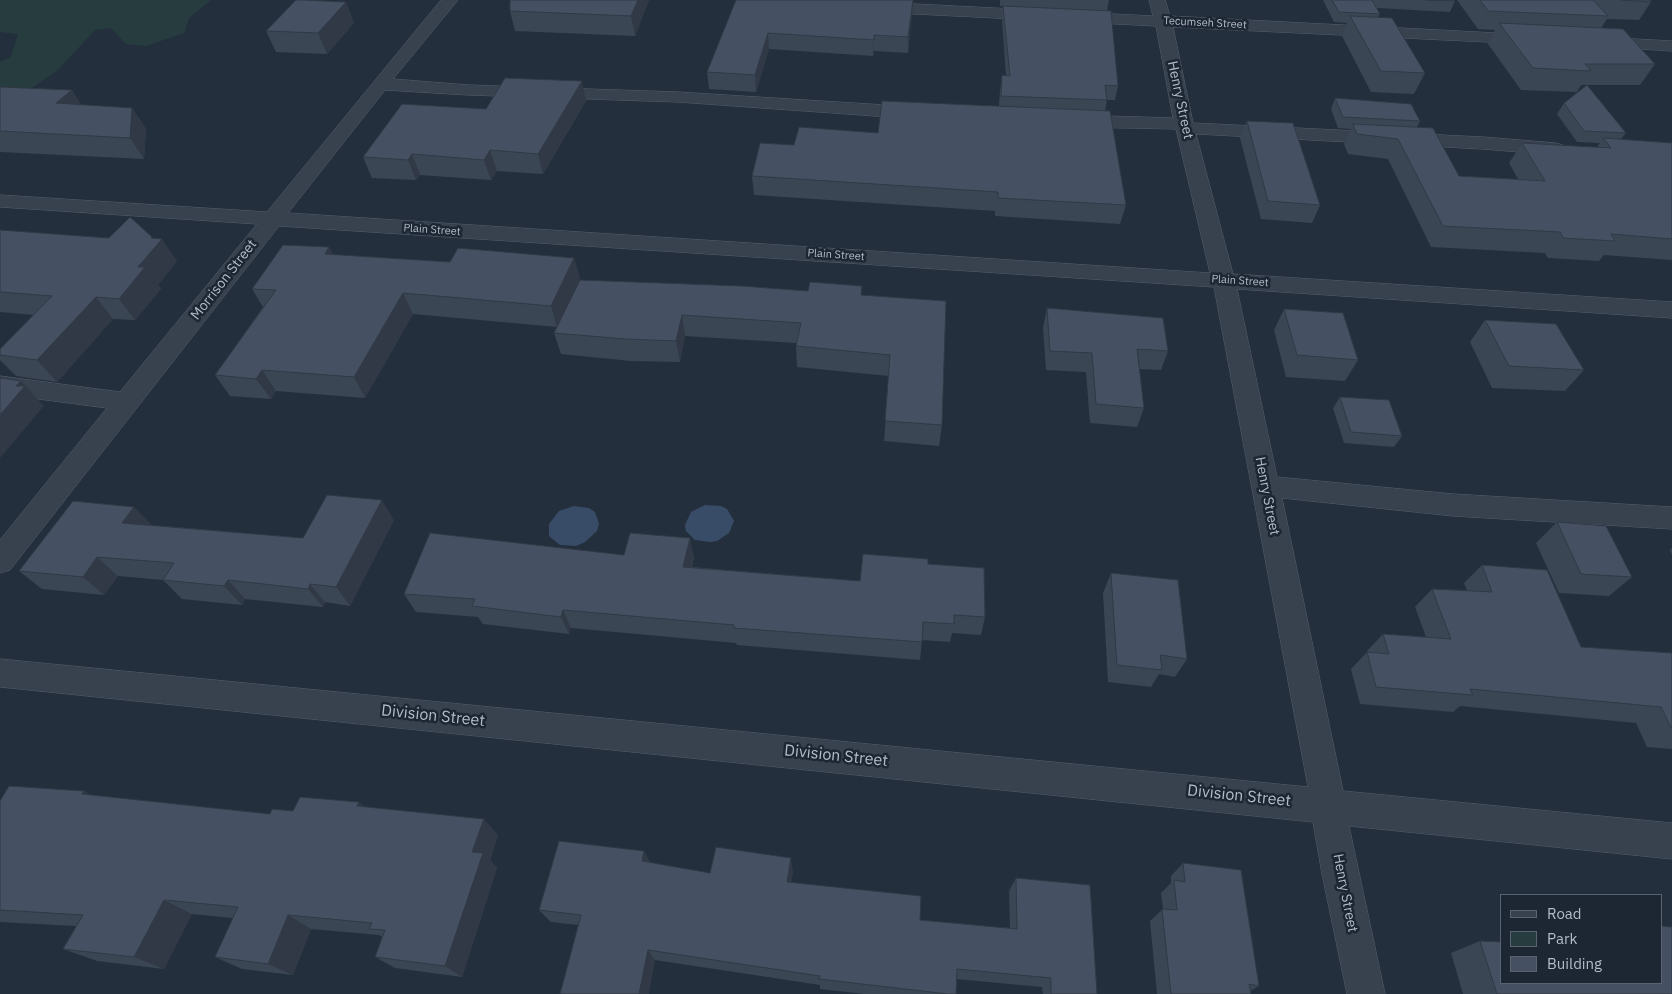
<!DOCTYPE html>
<html>
<head>
<meta charset="utf-8">
<style>
	body { margin:0 }
	#map { position:relative; width:1672px; height:994px; overflow:hidden; background:#242f3e; font-family:"IBM Plex Sans",sans-serif }
	canvas { display:block }
	.legend { position:absolute; left:1500px; top:894px; width:162px; height:90px; box-sizing:border-box; background:#1d2633; border:1px solid #59626f; margin:0; padding:6px 9px; list-style:none; font-size:15px; color:#b4bcc9 }
	.legend li { display:flex; align-items:center; gap:10px; height:25px }
	.legend b { width:25px; border:1px solid #59626f }
</style>
</head>
<body>
<div id="map">
<canvas width="1672" height="994"></canvas>
<ul class="legend">
<li><b style="height:6px;background:#38414e"></b>Road</li>
<li><b style="height:14px;background:#263c3f"></b>Park</li>
<li><b style="height:14px;background:#455162"></b>Building</li>
</ul>
</div>
<script>
const ctx = document.querySelector('canvas').getContext('2d');
ctx.lineJoin = 'round';
function fillPath(path, color) { ctx.fillStyle = color; ctx.fill(path, 'evenodd'); }
const poly = rows => new Path2D(rows.map(r => 'M' + r).join(''));
function trace(path, color, width, dash) { ctx.strokeStyle = color; ctx.lineWidth = width; ctx.lineCap = dash ? 'butt' : 'round'; ctx.setLineDash(dash || []); ctx.stroke(path); }
function write(font, color, halo, rows, align = 'center') {
  ctx.font = font + ' "IBM Plex Sans",sans-serif'; ctx.lineWidth = 5; ctx.setLineDash([]); ctx.textBaseline = 'middle'; ctx.strokeStyle = halo; ctx.fillStyle = color; for (const [text, x, y, turn = 0] of rows) {
    ctx.save(); ctx.translate(x, y); ctx.rotate((+turn || 0) * Math.PI / 180); ctx.textAlign = isNaN(turn) ? turn : align; if (halo) ctx.strokeText(text, 0, 0); ctx.fillText(text, 0, 0); ctx.restore();
  }
}
fillPath(poly([
	[0,0,211,0,189,18,184,33,146,46,126,44,111,28,95,30,57,71,21,95,0,96,0,62,11,57,18,34,0,32]
]), '#263c3f');
fillPath(poly([
	[705,505,721,506,727,509,734,521,729,533,717,541,710,542,695,540,686,531,685,525,691,512],
	[574,506,589,508,595,512,599,524,597,531,585,542,576,546,560,545,549,536,549,524,559,511]
]), '#394c67');
const minor = poly([
	[441,0,458,0,393,79,468,85,678,92,917,107,924,109,926,113,924,117,917,119,678,102,468,95,385,90,288,213,1210,273,1176,129,1075,127,1068,125,1066,121,1068,117,1075,115,1173,118,1156,26,875,12,869,10,867,7,869,4,875,2,1153,16,1149,0,1165,0,1170,16,1535,35,1537,39,1535,43,1529,44,1173,27,1193,123,1483,137,1556,143,1563,145,1566,149,1563,153,1556,155,1483,149,1196,134,1233,274,1672,302,1672,318,1237,289,1277,477,1453,494,1672,507,1672,529,1453,516,1282,498,1343,791,1672,823,1672,859,1349,826,1385,994,1347,994,1322,874,1313,822,0,687,0,659,1308,787,1214,287,279,226,10,570,0,573,0,540,107,408,0,394,0,376,120,392,257,224,0,207,0,195,267,212,441,0],
	[1599,37,1672,41,1672,51,1593,46,1590,42,1593,38,1599,37]
]);
trace(minor, '#565f6c', 1);
fillPath(minor, '#38414e');
fillPath(poly([
	[649,0,635,36,515,31,510,11],
	[736,0,913,0,913,2,908,53,874,51,873,56,769,49,756,92,709,89,707,72],
	[1000,0,1109,0,1107,11,1118,86,1115,100,1107,100,1105,111,1126,205,1120,224,995,216,995,211,754,195,752,176,794,145,878,133,999,106,1000,90,1002,75,1006,76,1002,19,1003,6,1000,6],
	[1323,0,1454,0,1455,1,1450,12,1377,8,1380,14,1378,17,1425,73,1414,94,1371,92,1342,36,1347,23,1334,22],
	[1457,0,1650,0,1651,2,1639,20,1607,19,1601,28,1655,64,1640,85,1581,85,1577,92,1521,90,1488,44,1495,30,1478,29],
	[346,2,354,23,327,54,276,52,266,31],
	[0,87,72,90,81,105,132,108,146,129,144,159,0,152],
	[1335,98,1420,121,1417,127,1459,176,1518,179,1509,163,1522,143,1596,148,1600,143,1577,142,1557,114,1564,103,1626,133,1621,139,1672,143,1672,260,1604,255,1599,261,1548,258,1545,253,1431,247,1388,159,1348,154,1344,144,1351,129,1338,128,1331,109],
	[586,101,543,174,497,171,491,180,420,175,416,180,372,178,363,157,486,109],
	[1247,121,1320,205,1312,223,1261,219,1240,138],
	[0,230,109,238,153,239,177,261,158,285,161,289,135,320,113,319,57,382,16,376,0,360,0,349,34,315,0,312],
	[329,247,333,255,450,262,574,258,580,279,569,302,862,295,942,425,939,446,884,441,889,376,797,367,796,346,796,343,685,336,680,362,631,361,561,354,554,333,557,327,413,314,365,398,276,391,271,399,230,396,215,375,263,307,252,289],
	[1047,308,1168,351,1161,370,1139,369,1144,408,1137,427,1090,423,1086,372,1046,370,1043,328],
	[1284,309,1358,360,1345,381,1286,377,1274,330],
	[1485,320,1584,370,1565,391,1492,388,1470,342],
	[1340,397,1402,436,1394,447,1344,443,1333,408],
	[394,520,350,606,325,602,323,607,245,599,242,605,182,599,163,580,118,576,104,595,42,589,19,571,152,525,303,538],
	[1557,522,1632,577,1609,596,1559,593,1536,543],
	[1672,548,1672,555,1670,550],
	[624,555,694,557,692,567,860,581,928,564,985,617,981,635,952,633,950,642,922,640,920,660,737,645,736,643,571,628,569,634,483,624,478,617,416,612,404,594],
	[1482,565,1581,647,1672,653,1672,749,1647,747,1636,723,1460,706,1453,712,1360,704,1351,669,1367,652,1368,652,1367,651,1383,634,1426,637,1415,607,1432,589,1467,590,1464,583],
	[1111,573,1187,659,1175,677,1159,674,1151,687,1108,682,1103,593],
	[84,791,90,795,270,814,364,806,498,835,490,860,497,868,462,977,395,968,375,957,382,937,379,935,311,929,293,975,242,969,215,957,233,918,192,914,164,969,97,961,63,949,76,926,0,922,0,801],
	[644,851,650,863,710,873,793,871,791,883,920,920,1010,928,1009,891,1016,878,1097,994,1043,994,1042,987,956,979,956,994,865,994,820,989,820,985,655,960,578,925,551,922,539,910],
	[1183,863,1259,986,1250,991,1251,994,1157,994,1150,921,1163,909,1161,893,1171,883,1171,876],
	[1480,941,1661,983,1672,994,1463,994,1451,953]
]), '#3b4654');
fillPath(poly([
	[638,0,649,0,635,36,631,16],
	[913,0,912,15,908,53,908,37],
	[346,2,354,23,327,54,318,33],
	[768,33,769,49,756,92,755,75],
	[874,35,874,51,873,56,874,40],
	[582,81,586,101,543,174,538,154],
	[72,90,85,111,56,103],
	[132,108,146,129,144,159,130,138],
	[490,150,497,171,491,180,484,160],
	[412,154,420,175,416,180,408,160],
	[152,237,158,245,162,239,177,261,158,285,161,289,135,320,119,299,138,267,151,238],
	[329,247,340,268,325,254],
	[574,258,580,279,557,327,551,306],
	[403,293,413,314,365,398,354,377],
	[96,297,113,319,57,382,37,360],
	[682,315,685,336,680,362,676,341],
	[262,370,276,391,271,399,256,379],
	[21,381,44,406,0,458,0,415,16,386],
	[382,500,394,520,350,606,336,587],
	[134,507,153,526,122,523],
	[690,538,694,557,687,585,683,567],
	[97,557,118,576,104,595,83,577],
	[228,580,245,599,242,605,224,586],
	[310,584,325,602,323,607,308,589],
	[563,610,571,628,569,634,561,617],
	[84,791,113,808,82,794],
	[359,802,377,819,357,806],
	[484,819,498,835,490,860,497,868,462,977,445,966,472,852],
	[644,851,651,864,642,861],
	[791,858,793,871,789,895,787,882],
	[164,900,192,914,164,969,134,957],
	[288,915,311,929,293,975,268,964],
	[648,950,655,960,649,994,639,994]
]), '#303945');
const building = poly([
	[296,0,304,0,346,2,318,33,266,31,296,0],
	[510,0,638,0,631,16,510,11,510,0],
	[736,0,913,0,908,37,874,35,874,40,768,33,755,75,707,72,736,0],
	[1332,0,1372,0,1380,14,1339,12,1332,0],
	[1426,0,1454,0,1455,1,1426,0],
	[1480,0,1593,0,1608,16,1488,11,1480,0],
	[1622,0,1650,0,1651,2,1622,0],
	[1003,6,1111,11,1118,86,1105,85,1107,100,1001,96,1002,75,1010,76,1003,6],
	[1350,16,1392,18,1425,73,1381,71,1350,16],
	[1499,23,1623,29,1655,64,1585,64,1591,71,1533,68,1499,23],
	[505,78,582,81,538,154,490,150,484,160,412,154,408,160,363,157,402,104,486,109,505,78],
	[1587,85,1626,133,1584,131,1564,103,1587,85],
	[0,87,72,90,56,103,132,108,130,138,0,131,0,87],
	[1335,98,1411,104,1420,121,1343,117,1335,98],
	[882,101,1110,111,1126,205,998,198,998,192,752,176,760,143,794,145,799,127,878,133,882,101],
	[1247,121,1293,123,1320,205,1268,201,1247,121],
	[1353,124,1433,128,1459,176,1545,181,1522,143,1611,148,1603,138,1672,143,1672,239,1611,234,1615,241,1563,238,1560,232,1443,226,1398,139,1357,134,1353,124],
	[130,217,152,237,151,238,162,239,138,267,145,267,119,299,96,297,37,360,0,355,0,349,52,296,0,292,0,230,109,238,130,217],
	[283,245,329,247,325,254,450,262,458,248,574,258,551,306,403,293,354,377,262,370,256,379,215,375,276,290,252,289,283,245],
	[580,280,742,286,808,291,810,282,862,286,861,295,946,301,942,425,885,421,890,355,796,346,801,323,682,315,676,341,626,339,554,333,580,280],
	[1047,308,1163,318,1168,351,1137,349,1144,408,1096,404,1092,353,1050,351,1047,308],
	[1284,309,1343,313,1358,360,1297,355,1284,309],
	[1485,320,1556,324,1584,370,1509,366,1485,320],
	[0,378,21,381,16,386,25,386,0,415,0,378],
	[1340,397,1389,400,1402,436,1351,432,1340,397],
	[327,495,382,500,336,587,310,584,308,589,228,580,224,586,163,580,174,563,97,557,83,577,19,571,73,501,134,507,122,523,303,538,327,495],
	[1557,522,1606,526,1632,577,1581,574,1557,522],
	[430,533,624,555,630,533,690,538,683,567,860,581,863,554,928,559,928,564,984,568,985,617,954,615,954,624,923,622,922,642,734,628,734,625,563,610,561,617,472,606,475,599,404,594,430,533],
	[1482,565,1547,570,1581,647,1672,653,1672,729,1661,707,1470,689,1473,695,1376,687,1367,652,1389,654,1383,634,1451,639,1432,589,1492,592,1482,565],
	[1111,573,1178,580,1187,659,1160,655,1162,670,1117,665,1111,573],
	[9,786,84,791,82,794,270,814,272,809,293,811,300,797,359,802,357,806,484,819,472,852,483,853,445,966,375,957,385,930,369,929,372,923,288,915,268,964,215,957,238,907,164,900,134,957,63,949,83,915,0,910,0,801,9,786],
	[559,841,644,851,642,861,710,873,716,847,791,858,787,882,921,896,920,920,1017,929,1016,878,1090,885,1097,994,1051,994,1051,978,957,969,956,994,948,994,819,979,820,976,648,950,639,994,560,994,581,915,539,910,559,841],
	[1183,863,1241,870,1259,986,1249,984,1251,994,1171,994,1162,909,1177,910,1174,880,1185,882,1183,863],
	[1661,926,1672,927,1672,994,1497,994,1480,941,1501,942,1501,983,1661,983,1661,926]
]);
fillPath(building, '#455162');
trace(building, '#303945', 1);
write('11px', '#b4bcc9', '#1d2633', [
	["Tecumseh Street",1205,23,3],
	["Plain Street",432,230,4],
	["Plain Street",836,255,4],
	["Plain Street",1240,281,4]
]);
write('14px', '#b4bcc9', '#1d2633', [
	["Henry Street",1180,100,78],
	["Morrison Street",224,280,-52],
	["Henry Street",1267,496,79],
	["Henry Street",1345,893,79]
]);
write('16px', '#b4bcc9', '#1d2633', [
	["Division Street",433,716,6],
	["Division Street",836,756,6],
	["Division Street",1239,796,6]
]);
</script>
</body>
</html>
